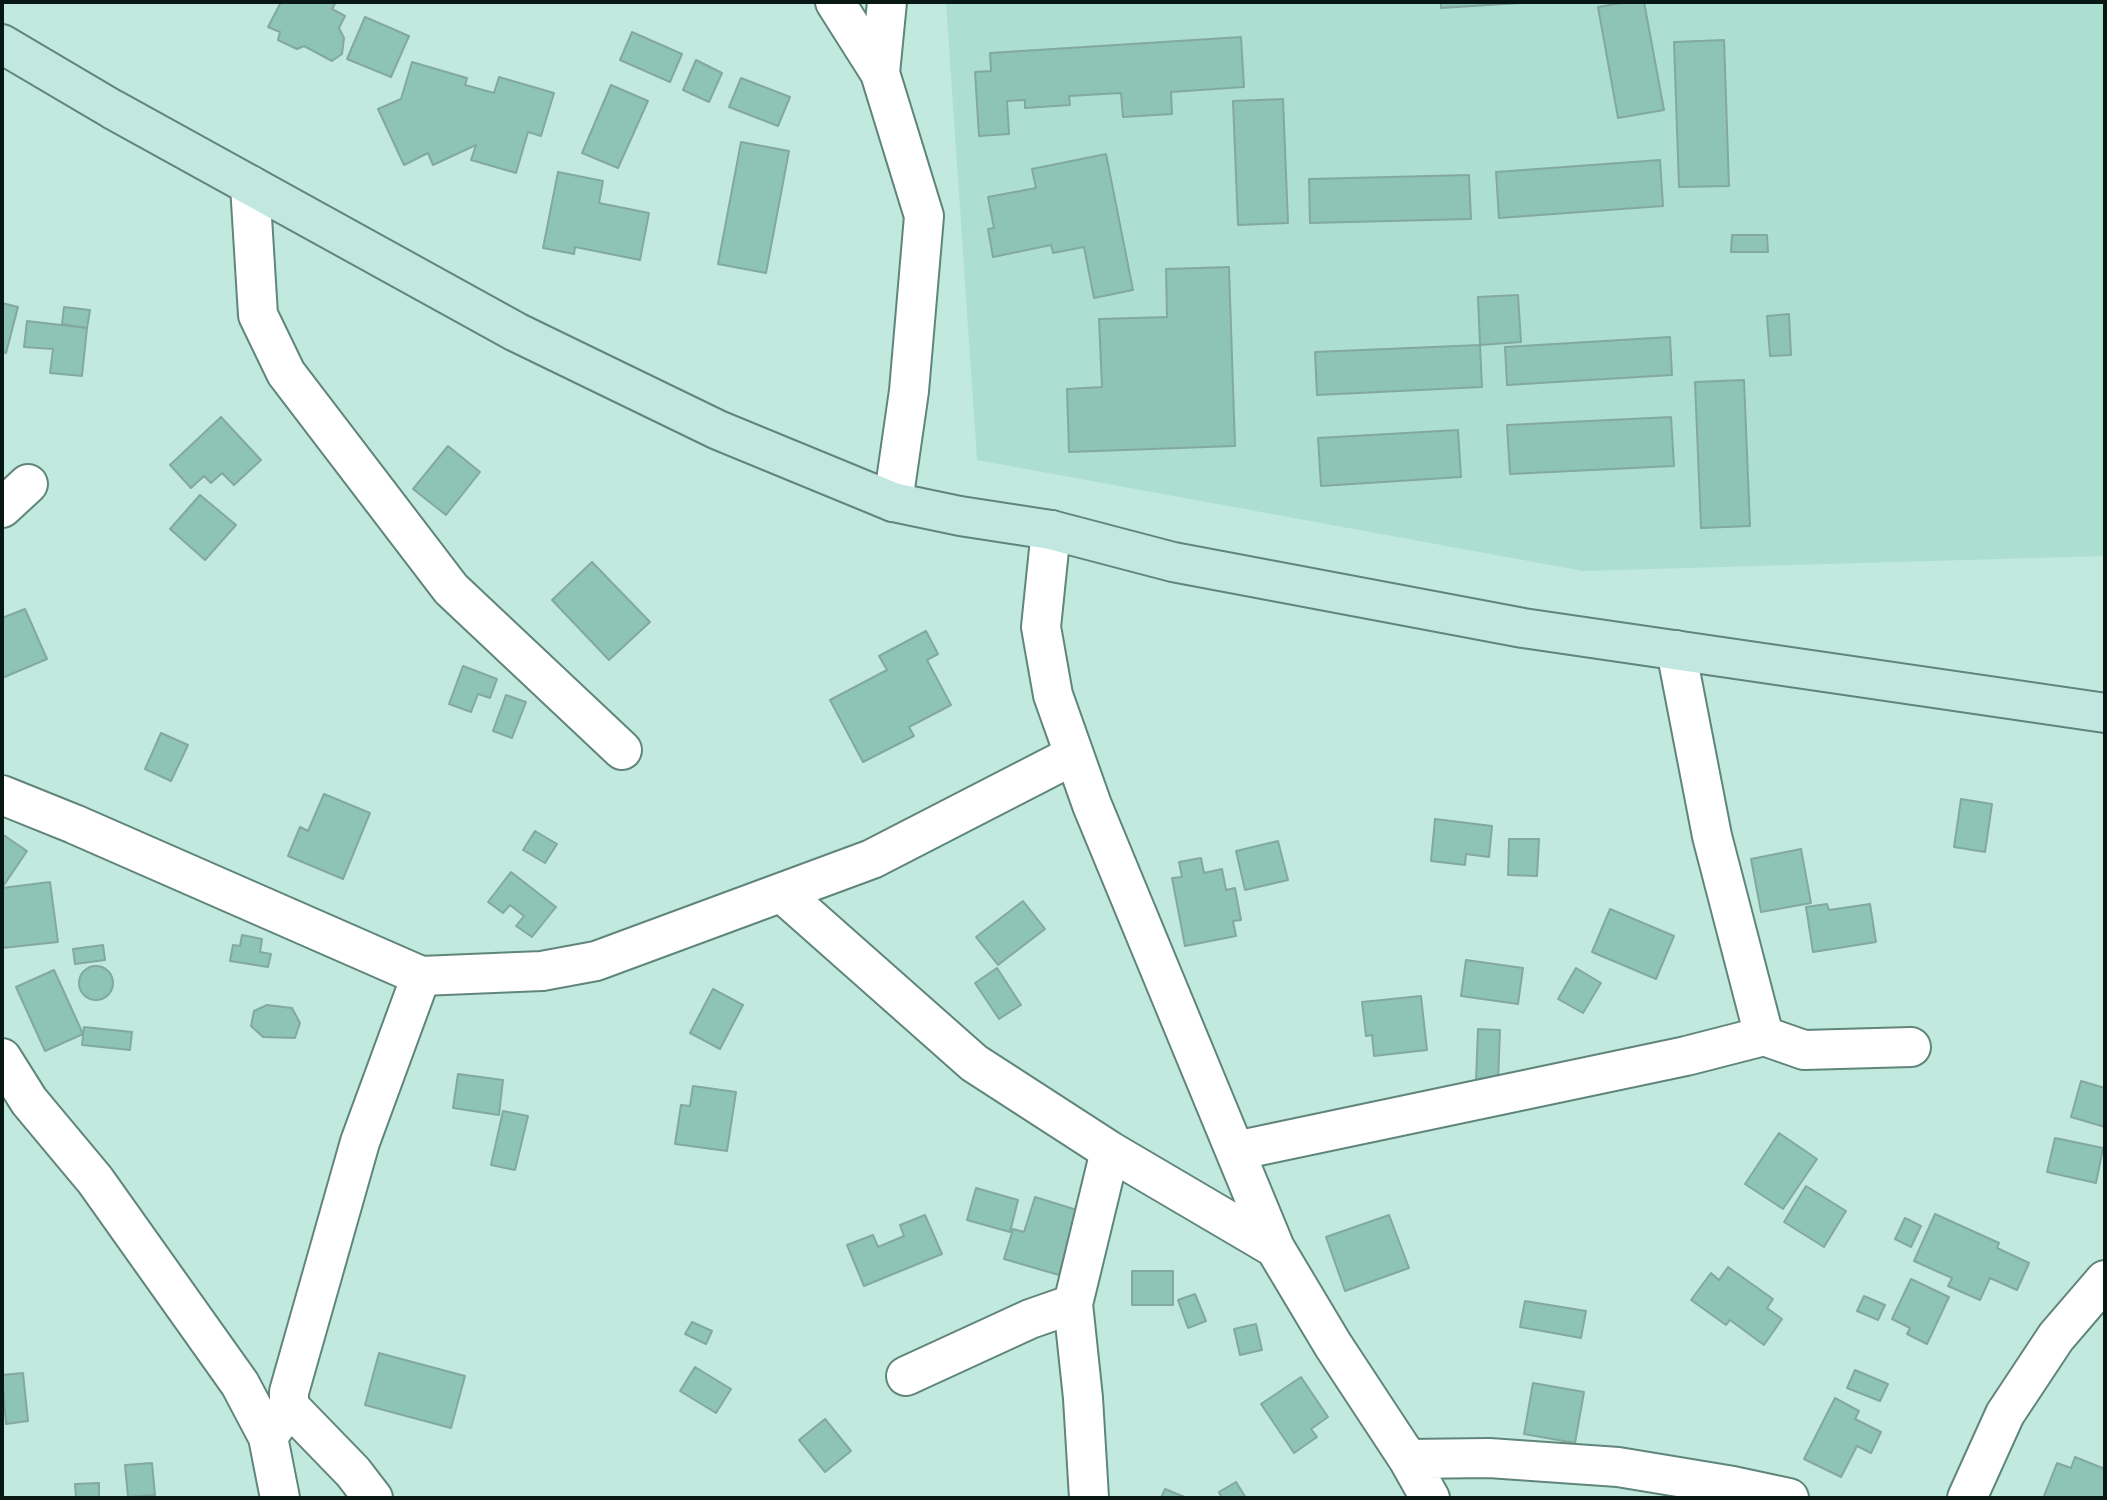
<!DOCTYPE html>
<html>
<head>
<meta charset="utf-8">
<style>
	body { margin:0 }
	#map { position:relative; width:2107px; height:1500px; overflow:hidden; background:#c1e9de; font-family:Commissioner,sans-serif }
	canvas { display:block }
	.frame { position:absolute; inset:0; border:4px solid #071713; pointer-events:none }
</style>
</head>
<body>
<div id="map">
<canvas width="2107" height="1500"></canvas>
<div class="frame"></div>
</div>
<script>
const ctx = document.querySelector('canvas').getContext('2d');
ctx.lineJoin = 'round';
function fillPath(path, color) { ctx.fillStyle = color; ctx.fill(path, 'evenodd'); }
const poly = rows => new Path2D(rows.map(r => 'M' + r).join(''));
function trace(path, color, width, dash) { ctx.strokeStyle = color; ctx.lineWidth = width; ctx.lineCap = dash ? 'butt' : 'round'; ctx.setLineDash(dash || []); ctx.stroke(path); }
fillPath(poly([
	[946,2,2105,2,2105,556,1583,571,977,460]
]), '#addfd1');
const building = poly([
	[281,2,336,2,332,9,345,16,339,28,344,38,342,54,332,61,304,46,297,49,278,40,280,32,268,27,281,2],
	[1441,2,1520,2,1520,3,1441,8,1441,2],
	[1627,2,1644,2,1664,110,1618,118,1598,7,1627,2],
	[365,17,409,36,391,77,347,59,365,17],
	[632,32,682,54,670,82,620,60,632,32],
	[1241,37,1244,87,1171,92,1172,114,1123,117,1121,93,1069,96,1070,105,1025,108,1025,100,1007,101,1009,134,979,136,975,72,991,71,990,53,1241,37],
	[1724,40,1729,186,1679,187,1674,42,1724,40],
	[696,60,722,73,709,102,683,90,696,60],
	[412,62,467,78,465,85,494,93,499,77,554,93,541,136,528,132,516,173,471,160,476,145,433,165,428,153,404,165,378,109,401,99,412,62],
	[741,78,790,97,778,126,729,107,741,78],
	[611,85,648,101,618,168,582,153,611,85],
	[1283,99,1288,223,1238,225,1233,101,1283,99],
	[741,142,789,151,766,273,718,264,741,142],
	[1106,154,1133,290,1094,298,1084,247,1053,253,1051,245,993,257,988,229,994,228,988,197,1036,188,1032,169,1106,154],
	[1660,160,1663,206,1499,218,1496,172,1660,160],
	[558,172,603,181,599,203,649,213,640,260,575,247,574,254,543,248,558,172],
	[1469,175,1471,219,1310,223,1309,179,1469,175],
	[1732,235,1767,235,1768,252,1731,252,1732,235],
	[1229,267,1235,446,1069,452,1067,389,1102,387,1099,319,1167,317,1166,269,1229,267],
	[1518,295,1521,342,1480,345,1478,297,1518,295],
	[2,303,18,307,6,353,2,352,2,303],
	[64,307,90,310,87,328,62,324,64,307],
	[1789,314,1791,355,1770,356,1767,316,1789,314],
	[27,321,87,328,82,376,50,373,53,349,24,347,27,321],
	[1670,337,1672,375,1507,385,1505,347,1670,337],
	[1480,345,1482,387,1317,395,1315,352,1480,345],
	[1744,380,1750,526,1701,528,1695,382,1744,380],
	[221,417,261,460,234,485,222,473,211,483,204,476,191,488,170,465,221,417],
	[1671,417,1674,466,1510,474,1507,425,1671,417],
	[1458,430,1461,477,1321,486,1318,438,1458,430],
	[448,446,480,472,446,515,413,489,448,446],
	[200,495,236,525,205,560,170,529,200,495],
	[592,562,650,622,609,660,552,600,592,562],
	[25,609,47,659,2,678,2,618,25,609],
	[926,631,938,654,927,660,951,705,909,727,914,736,863,762,830,700,887,670,879,656,926,631],
	[463,666,497,679,490,698,478,694,471,712,449,704,463,666],
	[506,695,526,702,512,738,493,731,506,695],
	[161,733,188,745,171,781,145,769,161,733],
	[324,794,370,813,343,879,288,856,300,827,308,831,324,794],
	[1961,799,1992,804,1985,852,1954,847,1961,799],
	[1435,819,1492,826,1489,857,1466,854,1465,865,1431,861,1435,819],
	[535,831,557,844,545,863,523,850,535,831],
	[2,834,27,851,4,885,2,883,2,834],
	[1509,839,1539,839,1537,876,1508,875,1509,839],
	[1278,841,1288,880,1245,890,1236,851,1278,841],
	[1801,849,1811,903,1761,912,1751,859,1801,849],
	[1201,858,1204,873,1222,869,1226,890,1235,888,1241,920,1233,921,1236,936,1185,946,1172,878,1182,877,1179,862,1201,858],
	[511,872,556,907,532,937,516,926,524,916,510,905,503,913,488,902,511,872],
	[50,882,58,942,2,948,2,888,50,882],
	[1023,901,1045,929,998,965,976,937,1023,901],
	[1827,904,1829,910,1870,904,1876,942,1813,952,1806,907,1827,904],
	[1610,909,1674,936,1656,979,1592,952,1610,909],
	[242,935,262,939,260,952,271,954,268,967,230,961,233,945,240,946,242,935],
	[103,945,105,960,75,964,73,949,103,945],
	[1466,960,1523,968,1518,1004,1461,996,1466,960],
	'79 983a17 17 0 1 1 34 0a17 17 0 1 1-34 0Z',
	[997,968,1021,1005,999,1019,975,983,997,968],
	[1576,968,1601,983,1583,1013,1558,999,1576,968],
	[54,970,83,1034,45,1051,16,987,54,970],
	[713,989,743,1005,720,1049,690,1033,713,989],
	[1421,996,1427,1050,1374,1056,1372,1035,1366,1036,1362,1002,1421,996],
	[267,1005,292,1008,300,1023,295,1038,263,1037,251,1026,254,1011,267,1005],
	[84,1027,132,1032,130,1050,82,1045,84,1027],
	[1478,1029,1500,1030,1498,1082,1476,1081,1478,1029],
	[458,1074,503,1080,499,1115,453,1108,458,1074],
	[2081,1081,2105,1088,2105,1127,2071,1117,2081,1081],
	[693,1086,736,1092,727,1151,675,1144,681,1105,690,1106,693,1086],
	[503,1111,528,1116,515,1170,491,1165,503,1111],
	[1779,1133,1817,1159,1783,1209,1745,1184,1779,1133],
	[2055,1138,2103,1148,2096,1183,2047,1172,2055,1138],
	[1806,1186,1846,1211,1824,1247,1784,1222,1806,1186],
	[976,1188,1018,1200,1010,1232,967,1220,976,1188],
	[1035,1197,1077,1210,1059,1275,1004,1259,1013,1229,1024,1232,1035,1197],
	[1935,1214,1999,1243,1997,1248,2029,1263,2017,1290,1990,1278,1980,1300,1948,1286,1952,1278,1914,1261,1935,1214],
	[925,1215,942,1254,864,1286,847,1245,873,1235,878,1247,904,1236,900,1225,925,1215],
	[1389,1215,1409,1268,1345,1291,1326,1237,1389,1215],
	[1905,1218,1921,1226,1911,1247,1895,1239,1905,1218],
	[1728,1267,1773,1299,1767,1308,1782,1319,1764,1345,1730,1320,1726,1325,1691,1300,1711,1273,1719,1280,1728,1267],
	[1132,1271,1173,1271,1173,1305,1132,1305,1132,1271],
	[1911,1279,1949,1297,1927,1344,1907,1334,1910,1328,1892,1319,1911,1279],
	[1195,1294,1206,1321,1188,1328,1178,1300,1195,1294],
	[1864,1296,1885,1305,1878,1320,1857,1311,1864,1296],
	[1525,1301,1586,1311,1581,1338,1520,1327,1525,1301],
	[692,1322,712,1331,706,1344,685,1334,692,1322],
	[1256,1324,1262,1350,1240,1355,1234,1329,1256,1324],
	[379,1353,465,1376,451,1428,365,1405,379,1353],
	[695,1367,731,1389,716,1413,680,1391,695,1367],
	[1855,1370,1888,1384,1880,1401,1847,1388,1855,1370],
	[23,1373,28,1421,6,1424,2,1375,23,1373],
	[1301,1377,1328,1417,1311,1429,1317,1437,1294,1453,1261,1404,1301,1377],
	[1533,1383,1584,1392,1575,1443,1524,1434,1533,1383],
	[1835,1398,1859,1411,1855,1419,1881,1432,1871,1453,1857,1446,1841,1477,1804,1459,1835,1398],
	[825,1419,851,1451,825,1472,799,1440,825,1419],
	[2075,1457,2105,1469,2105,1498,2049,1498,2044,1496,2057,1463,2071,1468,2075,1457],
	[152,1463,155,1495,128,1497,125,1465,152,1463],
	[1236,1482,1246,1498,1222,1498,1219,1492,1236,1482],
	[99,1483,99,1498,76,1498,75,1484,99,1483],
	[1165,1489,1187,1498,1161,1498,1165,1489]
]);
fillPath(building, '#8dc4b5');
trace(building, '#83a99e', 2);
const street = poly([
	[835,2,880,73,924,216,909,391,893,502],
	[880,73,887,2],
	[250,185,258,315,286,373,451,589,622,750],
	[2,508,28,484],
	[1051,530,1041,627,1053,695,1092,805,1275,1248,1333,1345,1408,1459,1430,1498],
	[2,795,74,824,421,976],
	[782,893,974,1063,1110,1151,1275,1248],
	[1764,1036,1804,1050,1911,1047],
	[2,1058,29,1101,95,1180,240,1384,268,1437,280,1498],
	[1235,1151,1686,1056,1764,1036,1712,836,1676,650],
	[906,1376,1030,1319,1073,1304],
	[289,1406,353,1472,373,1498],
	[268,1437,289,1406,289,1392,360,1142,421,976,542,971,596,961,872,859,1074,755],
	[1408,1459,1489,1458,1618,1467,1733,1486,1789,1498],
	[1089,1498,1083,1398,1073,1304,1110,1151],
	[1967,1498,2005,1414,2056,1337,2105,1280]
]);
const secondary = poly([
	[2,44,112,109,516,332,718,430,893,502,960,516,1051,530,1173,562,1523,628,2105,713]
]);
trace(street, '#60857b', 42);
trace(secondary, '#60857b', 42);
trace(street, '#fff', 38);
trace(secondary, '#c2e7e0', 38);
</script>
</body>
</html>
